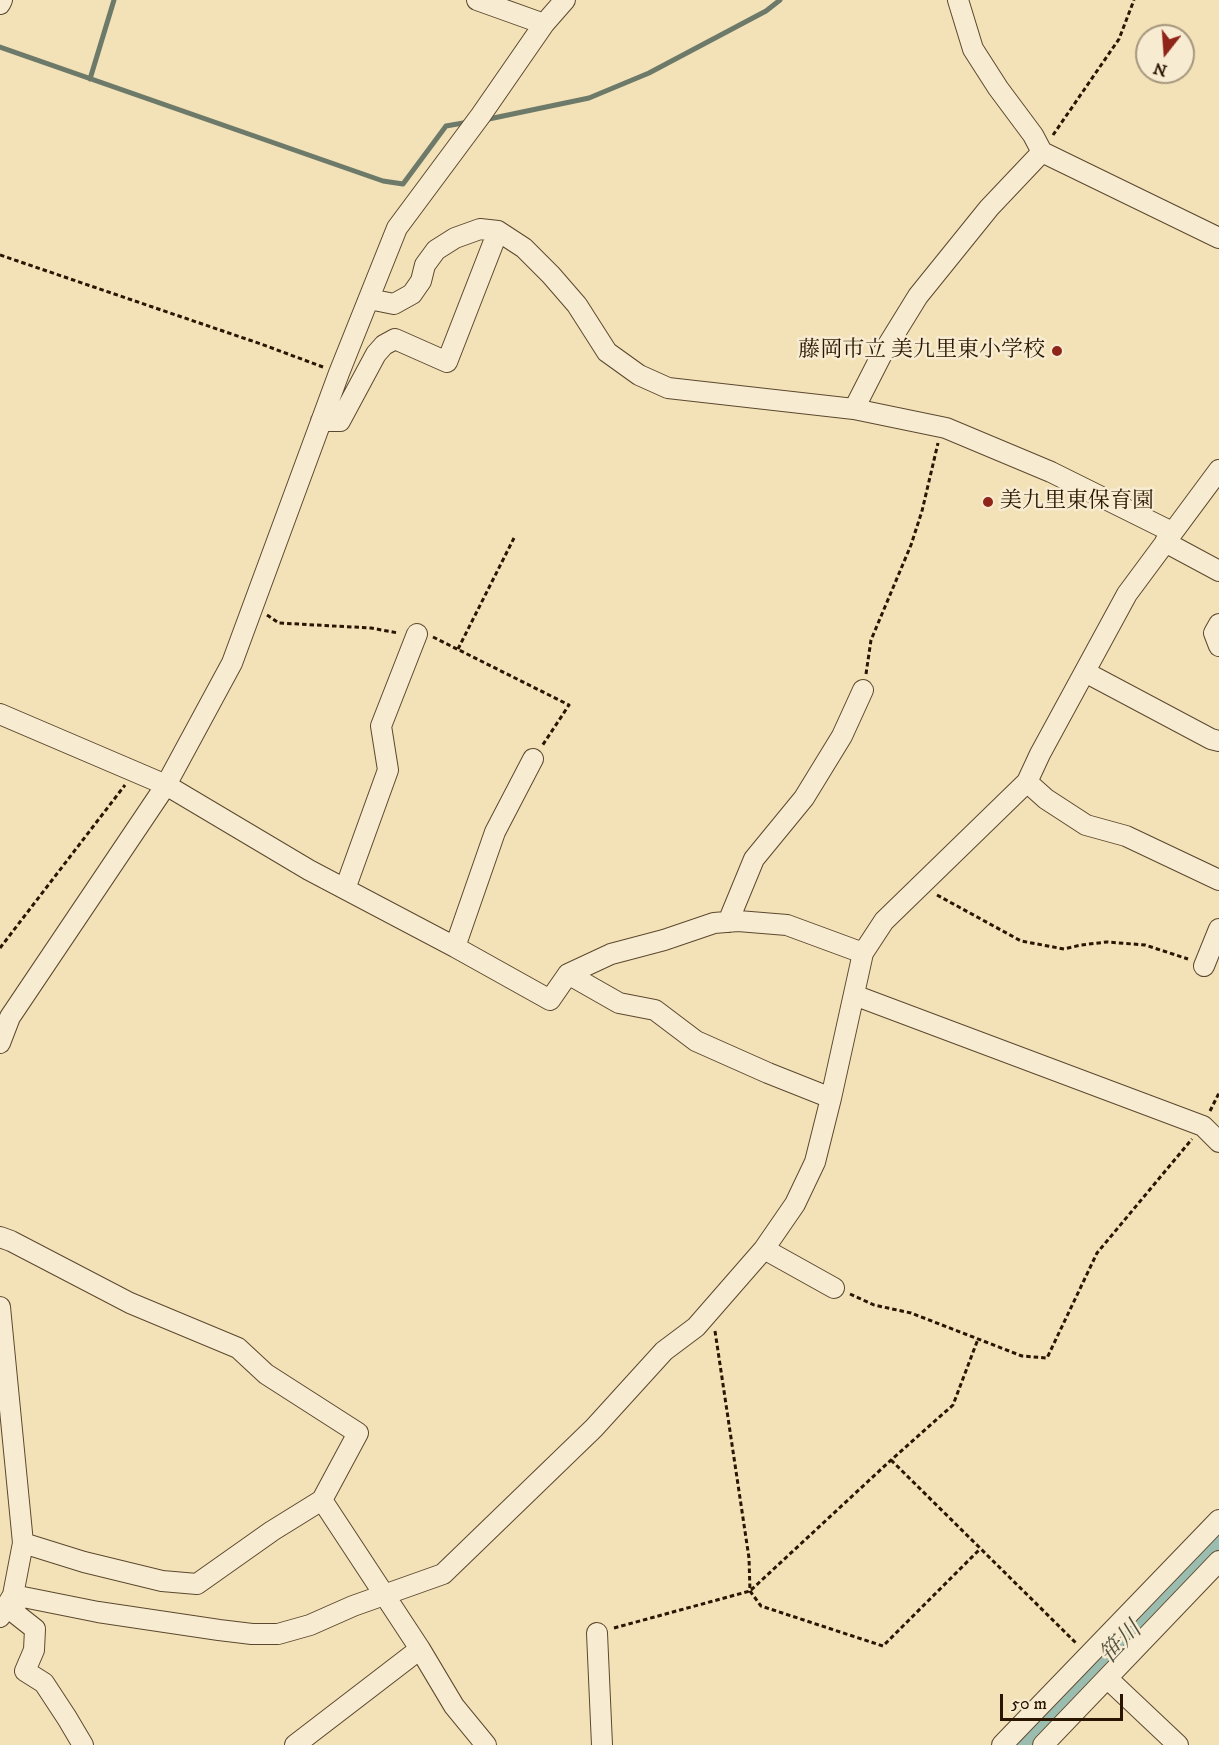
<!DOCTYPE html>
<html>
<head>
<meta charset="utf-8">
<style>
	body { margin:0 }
	#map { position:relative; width:1219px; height:1745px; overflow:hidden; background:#f3e2b8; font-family:"IM FELL DW Pica",serif }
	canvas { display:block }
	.north { position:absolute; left:1135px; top:24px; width:60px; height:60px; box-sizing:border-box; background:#f7ecd1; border:2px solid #a5967d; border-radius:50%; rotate:197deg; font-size:16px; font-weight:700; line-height:24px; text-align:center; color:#291500 }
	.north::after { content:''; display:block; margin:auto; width:21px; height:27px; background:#8f2418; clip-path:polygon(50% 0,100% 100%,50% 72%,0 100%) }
	.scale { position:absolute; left:1000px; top:1694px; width:123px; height:27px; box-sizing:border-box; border:3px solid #291500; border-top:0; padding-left:8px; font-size:18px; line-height:21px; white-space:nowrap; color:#291500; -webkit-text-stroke:4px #f7ecd1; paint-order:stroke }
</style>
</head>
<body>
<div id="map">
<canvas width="1219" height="1745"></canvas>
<div class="north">N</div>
<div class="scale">50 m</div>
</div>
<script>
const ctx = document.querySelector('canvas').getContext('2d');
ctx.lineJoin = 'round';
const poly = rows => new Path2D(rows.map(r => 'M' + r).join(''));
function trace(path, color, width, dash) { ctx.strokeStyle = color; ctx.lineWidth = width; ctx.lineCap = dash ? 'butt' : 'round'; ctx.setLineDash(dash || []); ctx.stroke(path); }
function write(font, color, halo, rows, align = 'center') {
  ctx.font = font + ' "IM FELL DW Pica","Noto Serif JP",serif'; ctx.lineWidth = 5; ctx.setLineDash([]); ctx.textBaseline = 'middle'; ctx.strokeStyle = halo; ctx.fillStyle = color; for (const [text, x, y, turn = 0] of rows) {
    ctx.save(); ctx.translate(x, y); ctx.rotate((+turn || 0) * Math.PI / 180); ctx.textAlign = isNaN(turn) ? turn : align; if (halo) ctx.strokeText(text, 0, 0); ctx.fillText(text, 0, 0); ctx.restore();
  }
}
trace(poly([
	[0,47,383,181,403,184,446,126,469,122],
	[90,79,114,0],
	[484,120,589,98,649,73,766,11,780,0]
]), '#6d7a6a', 5);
trace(poly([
	[1026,1745,1219,1544]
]), '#9bbdb0', 30);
const minor = poly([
	[477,0,544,24],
	[958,0,973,49,998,88,1033,135,1042,152,1219,238],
	[0,4,2,0],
	[1042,152,989,208,918,296,881,356,854,409,946,428,1051,472,1172,532],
	[369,299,394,304,412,294,421,281,425,265,436,250,455,238,480,229,498,231,524,248,551,275,577,305,607,352,639,375,668,388,854,409],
	[321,421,340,421,376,354,384,345,395,339,447,362,498,231],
	[1165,542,1219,571],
	[1219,624,1214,633,1219,646],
	[1085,672,1211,739,1219,741],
	[0,714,166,785,309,870,455,947,550,1000,568,974,611,954,664,940,714,923,738,921,787,925,863,953],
	[1027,782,1046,799,1086,825,1126,836,1219,880],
	[345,889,388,770,381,726,417,634],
	[728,922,754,859,804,798,842,736,863,690],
	[455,947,495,832,533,759],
	[1204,966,1219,929],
	[568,974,619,1003,655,1010,696,1041,768,1073,831,1098],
	[854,995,1203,1126,1219,1142],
	[0,1043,10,1017,166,785,232,663,339,373,397,228,481,115,544,24,565,0],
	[0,1237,11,1241,130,1303,238,1348,266,1374,358,1433,322,1500,272,1531,197,1584,162,1581,84,1562,23,1543],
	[764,1249,834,1288],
	[0,1307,23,1543,13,1595,16,1614,35,1629,34,1650,25,1671,44,1683,67,1718,83,1745],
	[13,1595,98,1612,219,1630,252,1634,278,1634,310,1625,353,1606,443,1574,594,1428,664,1351,696,1327,764,1249,795,1204,815,1162,831,1098,863,953,884,921,1027,782,1040,754,1127,594,1219,470],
	[0,1617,13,1595],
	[597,1633,602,1745],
	[420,1649,454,1706,486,1745],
	[1107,1678,1178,1745],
	[295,1745,420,1649,322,1500],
	[1002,1745,1219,1520],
	[1043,1745,1219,1561]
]);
trace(minor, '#5c482e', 22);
trace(poly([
	[1053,135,1119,39,1134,0],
	[0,255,261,344,323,367],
	[267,615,279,623,371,628,398,633],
	[433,637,569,705,542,746],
	[458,649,514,538],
	[866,674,871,640,911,545,922,511,938,443],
	[937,895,1021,941,1064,949,1081,945,1107,942,1145,945,1188,959],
	[0,948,125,785],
	[1210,1111,1219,1093],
	[850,1294,874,1305,911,1313,1022,1356,1047,1358,1097,1253,1192,1139],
	[715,1331,749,1558,750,1591,761,1606,883,1646,980,1549],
	[891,1460,1077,1644],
	[614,1628,750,1591,891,1460,953,1405,978,1339]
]), '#291500', 3, [4.5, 3]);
trace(minor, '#f7ecd1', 20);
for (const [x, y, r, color] of [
	[1057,351,6,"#8f2418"],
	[988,502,6,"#8f2418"]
]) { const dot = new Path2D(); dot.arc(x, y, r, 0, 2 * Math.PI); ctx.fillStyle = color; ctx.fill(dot); trace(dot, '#f7ecd1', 2); }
write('22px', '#291500', '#f7ecd1', [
	["藤岡市立 美九里東小学校",1045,351],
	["美九里東保育園",1000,502,"left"]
], 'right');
write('italic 24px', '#51503e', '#f7ecd1', [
	["笹川",1122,1644,-46]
]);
</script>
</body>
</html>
